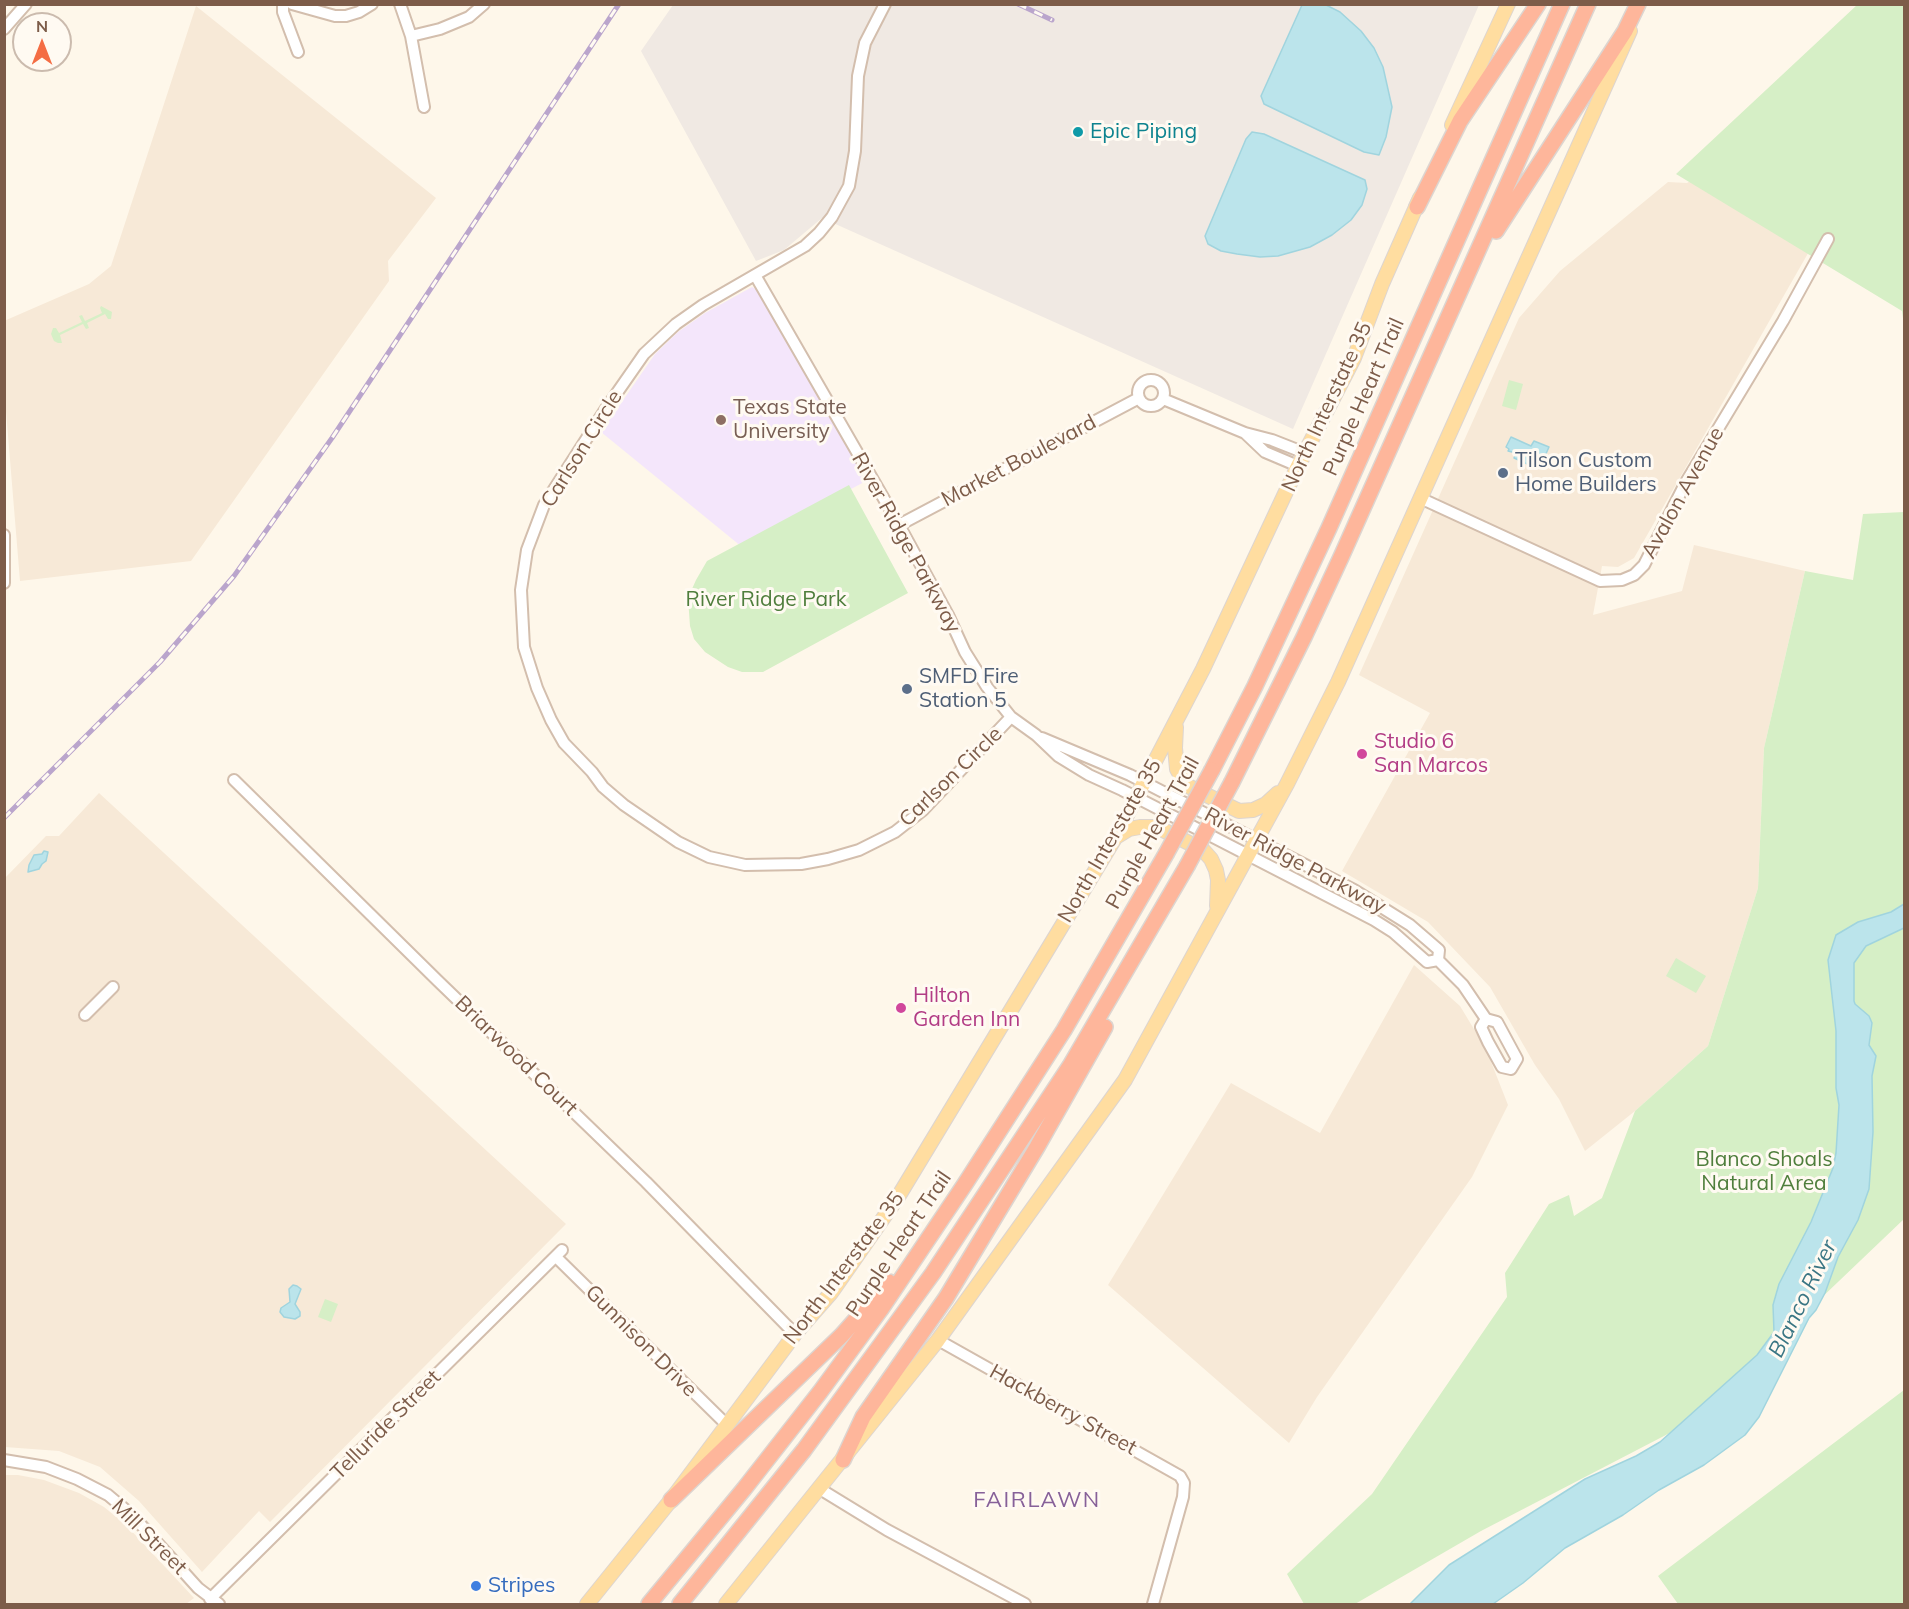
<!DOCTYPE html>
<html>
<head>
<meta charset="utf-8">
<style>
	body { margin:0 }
	#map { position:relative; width:1909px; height:1609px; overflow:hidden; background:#fef7ea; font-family:Mulish,sans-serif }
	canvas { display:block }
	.frame { position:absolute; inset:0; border:6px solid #7d5c49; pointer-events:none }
	.north { position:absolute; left:12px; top:12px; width:60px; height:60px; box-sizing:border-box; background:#fffaf2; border:2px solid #cbbbae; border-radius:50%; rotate:0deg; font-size:16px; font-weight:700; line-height:24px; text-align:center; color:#7d5c49 }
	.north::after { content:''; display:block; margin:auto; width:21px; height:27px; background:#f46d44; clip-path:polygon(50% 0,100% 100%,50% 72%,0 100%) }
</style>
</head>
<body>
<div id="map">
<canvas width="1909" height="1609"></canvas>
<div class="frame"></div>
<div class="north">N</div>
</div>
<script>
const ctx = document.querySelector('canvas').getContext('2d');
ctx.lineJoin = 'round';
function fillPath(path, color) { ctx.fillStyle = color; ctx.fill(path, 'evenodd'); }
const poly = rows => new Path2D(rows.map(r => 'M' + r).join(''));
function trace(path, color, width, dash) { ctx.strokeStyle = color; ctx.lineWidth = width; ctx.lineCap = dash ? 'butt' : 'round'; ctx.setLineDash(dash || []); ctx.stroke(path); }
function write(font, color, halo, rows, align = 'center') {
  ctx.font = font + ' Mulish,sans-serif'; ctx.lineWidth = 6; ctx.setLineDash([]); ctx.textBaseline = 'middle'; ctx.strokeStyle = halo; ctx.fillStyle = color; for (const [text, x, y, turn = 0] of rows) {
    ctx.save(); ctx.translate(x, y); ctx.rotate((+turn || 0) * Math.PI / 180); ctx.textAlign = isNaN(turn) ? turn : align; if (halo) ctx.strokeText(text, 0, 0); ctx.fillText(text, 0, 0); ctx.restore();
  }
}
fillPath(poly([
	[196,6,436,198,388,261,389,281,191,561,20,581,5,399,4,321,89,284,111,266],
	[1716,164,1827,220,1634,558,1618,567,1602,566,1593,615,1682,591,1694,545,1805,571,1764,748,1758,888,1708,1046,1635,1111,1585,1151,1559,1099,1535,1065,1490,987,1428,922,1342,871,1430,713,1359,675,1519,318,1560,271,1668,182,1687,183],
	[99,793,566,1224,270,1522,259,1511,202,1572,139,1501,100,1467,59,1451,5,1447,4,879,46,836,59,836],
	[1414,965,1460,1006,1486,1049,1508,1105,1472,1177,1317,1397,1289,1443,1108,1285,1231,1083,1320,1133],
	[5,1475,18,1475,44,1480,79,1493,104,1507,126,1525,194,1598,186,1604,5,1604]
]), '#f7e9d7');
fillPath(poly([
	[673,5,1479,5,1293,429,822,218,784,250,756,261,641,51]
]), '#f0e9e3');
fillPath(poly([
	[752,287,761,292,868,480,742,547,601,432,655,354,678,332,705,313]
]), '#f4e6fb');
fillPath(poly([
	[1857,5,1904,5,1904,326,1902,311,1676,174],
	[101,306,112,312,111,319,108,319,105,314,87,323,89,328,86,329,83,324,60,335,62,343,58,343,54,341,51,334,53,328,56,328,59,333,82,322,79,316,82,315,85,321,102,313,100,308],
	[1509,380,1523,384,1516,410,1502,406],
	[849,485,908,593,763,672,742,672,728,667,705,652,694,639,690,626,688,598,696,580,707,561],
	[1904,512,1904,1219,1773,1344,1766,1383,1481,1531,1355,1604,1304,1604,1287,1574,1372,1494,1507,1297,1505,1273,1549,1204,1569,1195,1574,1216,1602,1198,1635,1111,1708,1046,1758,888,1764,748,1805,571,1853,580,1863,514],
	[1676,958,1706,976,1696,993,1666,976],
	[325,1299,338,1304,331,1322,318,1317],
	[1904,1390,1904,1604,1678,1604,1658,1576]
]), '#d6efc6');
const water = poly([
	[1302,5,1326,5,1340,12,1361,31,1374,48,1383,67,1392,107,1386,137,1379,155,1364,152,1264,104,1261,96,1302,5],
	[1252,132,1264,134,1365,180,1367,189,1362,205,1351,220,1332,235,1310,247,1278,256,1260,257,1237,254,1221,251,1208,244,1205,236,1246,139,1252,132],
	[1511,437,1531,446,1534,441,1549,447,1541,465,1536,463,1534,467,1514,458,1516,453,1508,451,1509,449,1506,447,1511,437],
	[44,851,48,852,46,861,42,864,39,869,28,872,29,865,34,855,42,854,44,851],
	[1904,904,1904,928,1866,946,1854,963,1854,1001,1855,1004,1869,1016,1872,1023,1869,1045,1876,1056,1872,1076,1873,1132,1869,1189,1858,1220,1838,1257,1825,1293,1816,1310,1809,1318,1759,1417,1745,1435,1704,1465,1659,1490,1623,1515,1565,1548,1523,1583,1493,1604,1410,1604,1449,1565,1585,1479,1636,1456,1660,1442,1757,1355,1774,1332,1773,1305,1779,1284,1811,1222,1833,1168,1836,1153,1839,1105,1836,1088,1836,1031,1828,960,1836,935,1858,922,1891,912,1904,904],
	[293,1285,297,1286,301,1289,295,1304,300,1312,300,1316,295,1319,284,1317,280,1312,281,1308,290,1302,289,1289,293,1285]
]);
fillPath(water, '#bbe4eb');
trace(water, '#a0d4de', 1.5);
const minor = poly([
	[283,4,283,12,298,52],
	[292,4,335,16,346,16,359,12,372,4],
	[400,4,411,36,424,107],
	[885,4,865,43,858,76,855,151,849,186,832,217,819,233,805,246,703,305,676,324,644,354,605,410,544,505,527,550,521,590,524,647,537,688,551,720,564,743,592,772,603,787,624,805,678,842,709,857,745,865,801,864,828,859,859,850,895,832,923,810,1011,717],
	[4,29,26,4],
	[411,36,440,29,469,17,484,4],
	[755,275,899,525,948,615,965,652,987,687,1011,717,1036,735,1058,756,1089,775,1122,790,1374,920,1393,932,1427,962,1438,960],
	'1138 393a13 13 0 1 1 26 0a13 13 0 1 1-26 0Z',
	[1163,399,1245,433,1272,440,1305,453],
	[1245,433,1265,452,1298,466],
	[1420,498,1600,581,1622,580,1634,575,1644,565,1686,482,1783,321,1828,239],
	[899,525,1139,398],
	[4,535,4,583],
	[1042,738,1130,775,1354,890,1410,925,1439,950,1438,960],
	[234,780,438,981,646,1182,795,1334],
	[1438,960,1463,985,1486,1019,1497,1022,1517,1059,1511,1069,1502,1067,1488,1042,1481,1027,1486,1019],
	[85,1015,113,987],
	[556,1257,727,1425],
	[938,1340,1180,1476,1184,1483,1183,1497,1153,1604],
	[4,1460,46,1467,77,1479,108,1495,133,1516,198,1588,219,1604],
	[820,1489,887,1530,1025,1604],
	[210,1599,562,1250]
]);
const major = poly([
	[1452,125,1508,4],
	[1176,727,1175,748,1177,769,1186,785,1239,811,1253,810,1266,804,1278,793],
	[1116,837,1129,829,1140,827,1157,827,1203,850,1211,859,1216,870,1218,880,1217,906],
	[587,1604,671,1500,795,1334,831,1293,898,1197,1115,838,1203,669,1298,466,1354,358,1382,284,1420,198],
	[726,1604,938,1340,1125,1080,1287,784,1338,682,1630,31]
]);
const highway = poly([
	[1417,207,1460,121,1538,4],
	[1496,231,1625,31,1638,4],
	[1212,770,1255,686,1329,528,1562,4],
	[1232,782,1304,637,1342,555,1588,4],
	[843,1460,863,1417,946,1298,1037,1147,1105,1027],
	[671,1500,842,1335,889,1282],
	[649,1604,744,1489,820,1392,881,1309,965,1184,1064,1030,1166,854],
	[680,1604,804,1450,933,1273,1070,1066,1187,866]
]);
trace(minor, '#d3bead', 14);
trace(major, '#ddd5d0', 16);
trace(highway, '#ddd5d0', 18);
trace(minor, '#fff', 10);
trace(major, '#ffdda0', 14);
trace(highway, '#feb69b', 15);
const rail = poly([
	[1018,4,1052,20],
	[4,818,160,662,234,576,332,438,619,4]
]);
trace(rail, '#baa5cc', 5);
trace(rail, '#fffaf2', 3, [9]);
const highwayBridge = poly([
	[1166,854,1212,770],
	[1187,866,1232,782]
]);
trace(highwayBridge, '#ddd5d0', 18, []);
trace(highwayBridge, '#feb69b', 15);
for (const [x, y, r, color] of [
	[1078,132,6,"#0f9aa8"],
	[721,420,6,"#8d6e63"],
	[1503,473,6,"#5c6f8a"],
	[907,689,6,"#5c6f8a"],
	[1362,754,6,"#d1479c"],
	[901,1008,6,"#d1479c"],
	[476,1586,6,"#3f7fe0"]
]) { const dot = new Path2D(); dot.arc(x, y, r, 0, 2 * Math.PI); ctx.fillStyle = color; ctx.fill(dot); trace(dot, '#fffaf2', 2); }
write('21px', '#0d838f', '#fffaf2', [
	["Epic Piping",1090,132]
], 'left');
write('21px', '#7d5c49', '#fffaf2', [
	["Purple Heart Trail",1364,397,-66],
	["North Interstate 35",1327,407,-65],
	["Carlson Circle",582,449,-58],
	["Market Boulevard",1019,461,-28],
	["Avalon Avenue",1683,493,-61],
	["River Ridge Parkway",906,543,61],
	["Carlson Circle",951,777,-44],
	["Purple Heart Trail",1153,833,-61],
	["North Interstate 35",1110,841,-60],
	["River Ridge Parkway",1295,861,28],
	["Briarwood Court",516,1056,44],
	["Purple Heart Trail",899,1244,-56],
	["North Interstate 35",844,1268,-53],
	["Gunnison Drive",641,1341,45],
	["Hackberry Street",1063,1410,29],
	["Telluride Street",386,1425,-45],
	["Mill Street",149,1537,45]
]);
write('21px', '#785e54', '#fffaf2', [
	["Texas State",733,408],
	["University",733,432]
], 'left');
write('21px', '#4e5e75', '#fffaf2', [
	["Tilson Custom",1515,461],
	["Home Builders",1515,485],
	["SMFD Fire",919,677],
	["Station 5",919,701]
], 'left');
write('21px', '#4f7e3c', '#fffaf2', [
	["River Ridge Park",766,600],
	["Blanco Shoals",1764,1160],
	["Natural Area",1764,1184]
]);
write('21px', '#b23c85', '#fffaf2', [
	["Studio 6",1374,742],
	["San Marcos",1374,766],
	["Hilton",913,996],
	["Garden Inn",913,1020]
], 'left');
write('21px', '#366cbe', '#fffaf2', [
	["Stripes",488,1586]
], 'left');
write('italic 22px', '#3a7684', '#fffaf2', [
	["Blanco River",1803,1299,-64]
]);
ctx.letterSpacing = '1.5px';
write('22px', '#876199', '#fffaf2', [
	["FAIRLAWN",1037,1500]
]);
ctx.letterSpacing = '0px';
</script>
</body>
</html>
